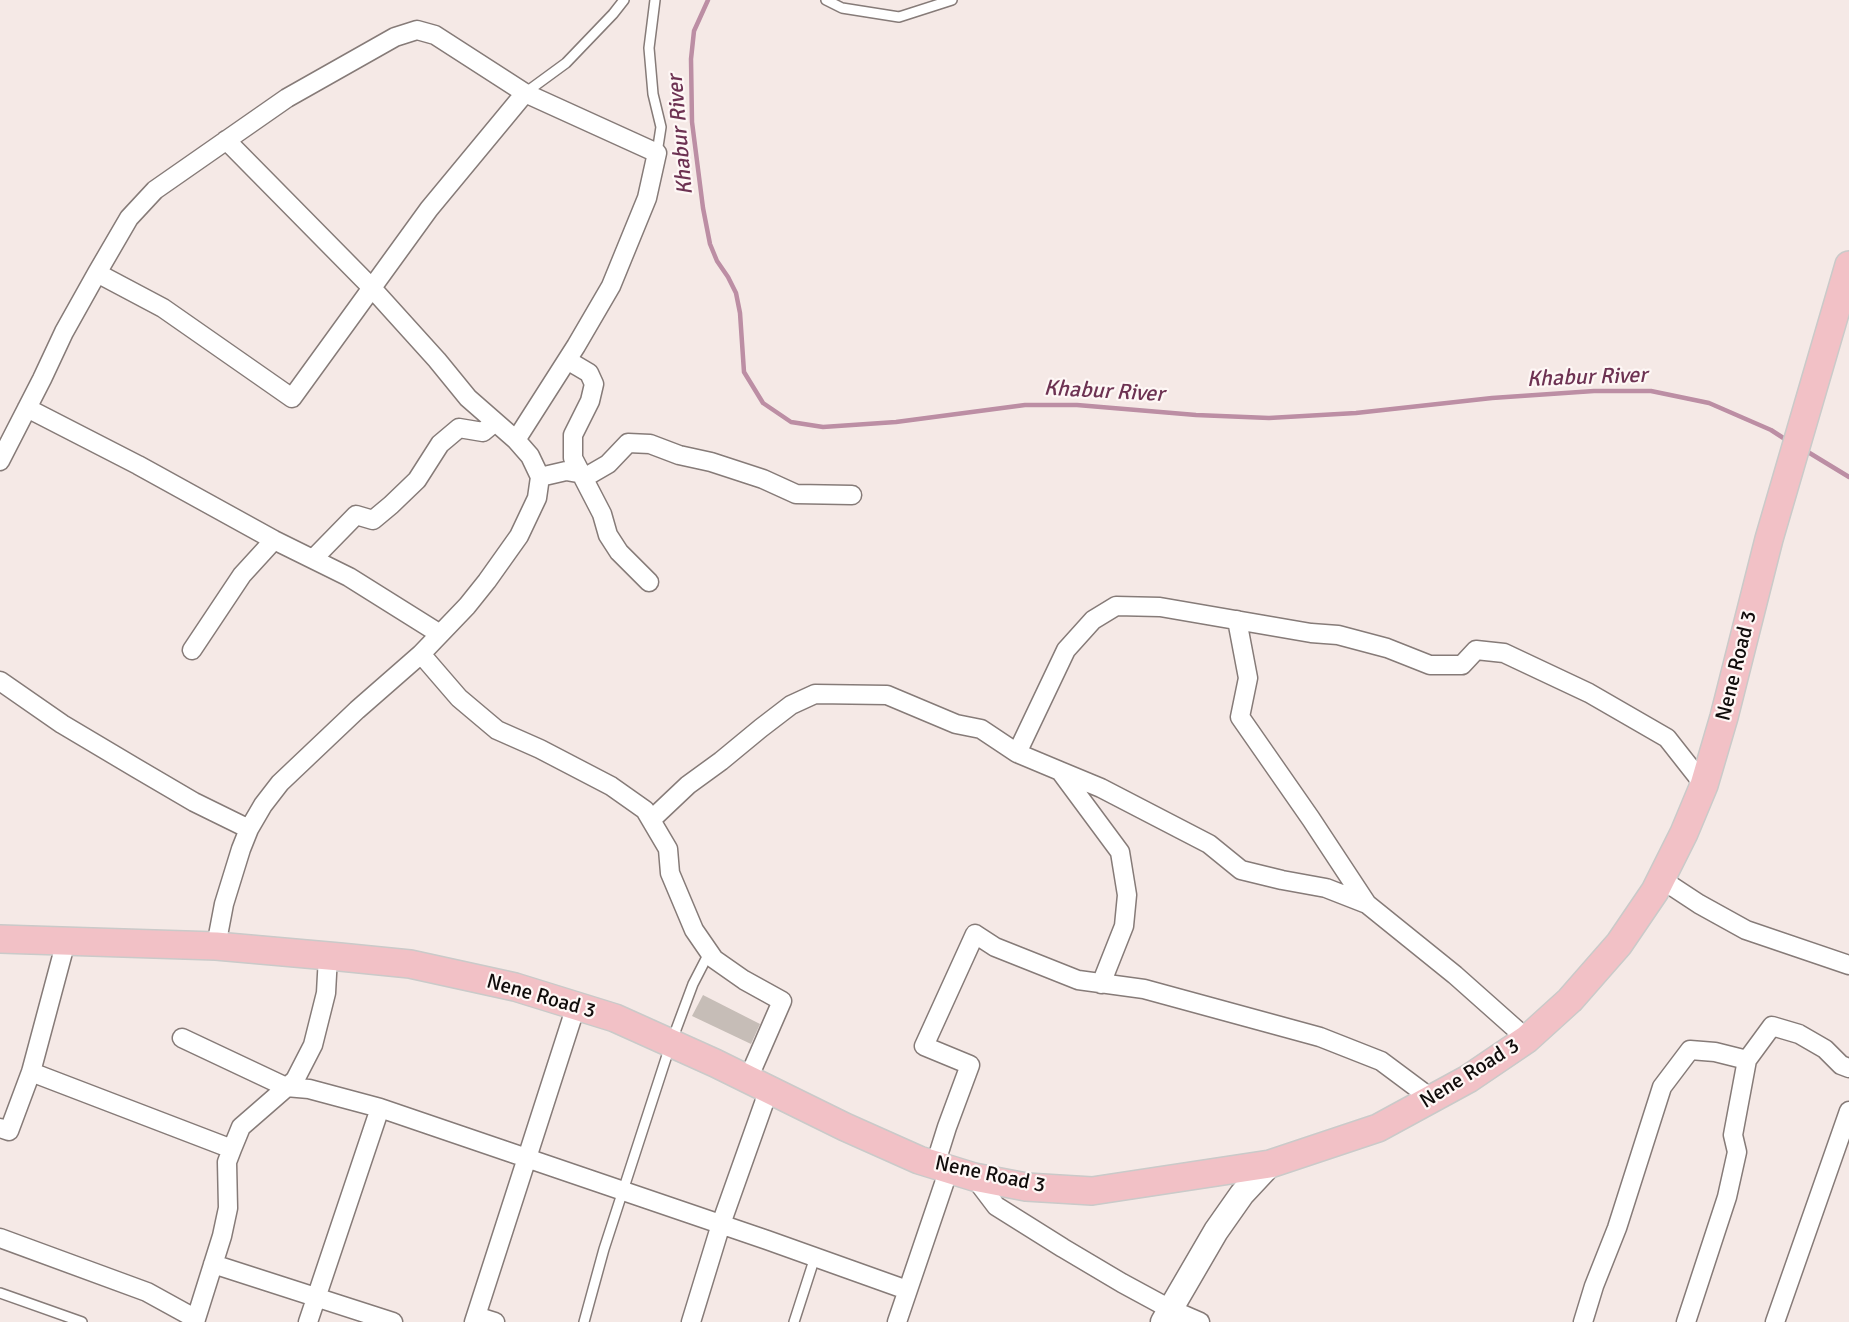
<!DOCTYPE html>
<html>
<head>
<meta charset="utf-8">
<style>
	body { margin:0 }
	canvas { display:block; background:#f5e9e6 }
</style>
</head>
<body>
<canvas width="1849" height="1322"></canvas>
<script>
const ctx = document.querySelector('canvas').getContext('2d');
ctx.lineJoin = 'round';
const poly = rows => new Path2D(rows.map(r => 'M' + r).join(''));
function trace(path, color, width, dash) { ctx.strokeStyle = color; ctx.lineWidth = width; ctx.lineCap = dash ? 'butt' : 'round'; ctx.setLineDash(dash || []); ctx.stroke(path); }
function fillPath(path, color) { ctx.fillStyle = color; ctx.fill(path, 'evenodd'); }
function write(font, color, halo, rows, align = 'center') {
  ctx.font = font + ' Signika,sans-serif'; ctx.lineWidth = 4.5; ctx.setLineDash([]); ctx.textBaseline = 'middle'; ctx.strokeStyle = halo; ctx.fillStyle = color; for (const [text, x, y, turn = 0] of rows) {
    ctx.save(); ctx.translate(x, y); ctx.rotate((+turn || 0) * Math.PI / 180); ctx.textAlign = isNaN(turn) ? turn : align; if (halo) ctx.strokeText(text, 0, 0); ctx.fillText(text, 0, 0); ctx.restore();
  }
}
trace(poly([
	[708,0,694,31,691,59,692,122,703,208,710,244,717,261,728,277,736,293,740,313,744,372,763,403,791,422,823,427,896,422,1025,405,1077,405,1196,415,1269,418,1356,413,1492,398,1594,391,1651,391,1709,403,1771,430,1788,441],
	[1803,449,1849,477]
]), '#bc8ea4', 4.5);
fillPath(poly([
	[703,995,760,1024,751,1044,692,1016]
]), '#c6bdb7');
const lane = poly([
	[655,0,649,48,653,94,661,127,657,153],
	[826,0,842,8,899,17,952,0],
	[525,93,566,63,613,14,624,0],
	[0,1293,82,1322],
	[584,1322,604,1249,671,1043,693,984,709,953],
	[794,1322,815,1257]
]);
const street = poly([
	[97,273,163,308,292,398,429,209,525,93],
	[567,360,589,373,594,384,590,401,573,435,573,458,602,514,608,535,619,552,649,582],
	[27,408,138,465,274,540,349,577,440,634],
	[0,461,42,379,64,332,97,273,129,218,155,190,287,98,395,37,417,30,435,35,525,93,657,153,647,198,611,286,576,346,516,440],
	[540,477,566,471,589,475,608,464,628,443,650,444,679,455,711,462,763,479,796,494,852,495],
	[313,559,356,515,373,520,391,505,417,480,440,444,459,428,483,432,495,422],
	[1237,620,1248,678,1240,717,1311,819,1367,904],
	[192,650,242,575,274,540],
	[421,654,459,698,497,730,540,749,611,786,645,810,668,849,670,873,694,930,714,959,744,980,782,1001,748,1079],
	[0,681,62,724,136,768,194,802,249,829],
	[1017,753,1060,771,1120,852,1127,895,1124,926,1101,984],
	[1060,771,1101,788,1209,844,1241,870,1282,880,1326,888,1367,904,1455,975,1527,1039],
	[651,820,688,785,721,761,761,728,791,705,815,694,887,695,956,724,981,729,1017,753,1066,650,1093,620,1116,606,1160,607,1311,633,1338,635,1387,648,1430,665,1462,665,1476,650,1504,653,1589,693,1667,738,1704,785],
	[1661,879,1699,904,1746,930,1849,965],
	[216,946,224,904,241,849,249,829,263,805,280,783,357,710,421,654,467,606,487,581,519,536,537,498,540,477,530,456,516,440,468,398,437,360,371,287,226,140],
	[182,1038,286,1087,309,1089,380,1108,767,1240,907,1290],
	[31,1072,232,1149],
	[0,1128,9,1131,31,1072,66,941],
	[935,1165,947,1127,970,1065,924,1046,975,934,995,947,1078,980,1144,989,1320,1037,1381,1061,1432,1099],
	[974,1177,996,1206,1063,1248,1122,1283,1170,1309,1200,1322],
	[0,1238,147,1292,196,1319],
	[213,1264,393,1322],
	[476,1316,495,1322],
	[195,1322,222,1236,228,1208,227,1162,232,1149,241,1127,295,1080,313,1045,326,993,328,956],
	[308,1322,380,1108],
	[474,1322,576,1006],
	[691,1322,721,1224,769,1089],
	[897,1322,949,1169],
	[1583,1322,1594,1286,1617,1228,1662,1087,1690,1050,1715,1052,1747,1060],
	[1686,1322,1727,1197,1737,1152,1733,1135,1747,1060,1772,1026,1799,1034,1825,1049,1841,1065,1849,1068],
	[1775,1322,1849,1111]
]);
const secondary = poly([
	[1163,1322,1216,1231,1242,1194,1270,1164]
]);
const primary = poly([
	[0,939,216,946,340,957,410,964,515,987,615,1018,715,1063,845,1127,919,1160,974,1177,1026,1187,1092,1191,1270,1164,1378,1128,1468,1079,1527,1039,1570,1000,1619,944,1655,891,1684,833,1704,785,1724,717,1769,539,1849,265]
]);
trace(lane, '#867b78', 12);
trace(street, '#867b78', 21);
trace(secondary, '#867b78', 27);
trace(primary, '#cacac9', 30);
trace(lane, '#fff', 9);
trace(street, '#fff', 18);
trace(secondary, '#fff', 24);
trace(primary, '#f2c1c6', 27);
write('21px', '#100c0b', '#fef7f5', [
	["Nene Road 3",1737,666,-76],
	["Nene Road 3",541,997,16],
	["Nene Road 3",1470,1074,-32],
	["Nene Road 3",990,1175,12]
]);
write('italic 22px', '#6d3252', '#fef7f5', [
	["Khabur River",681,135,-95],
	["Khabur River",1587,378,-2],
	["Khabur River",1104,392,3]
]);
</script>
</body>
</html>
